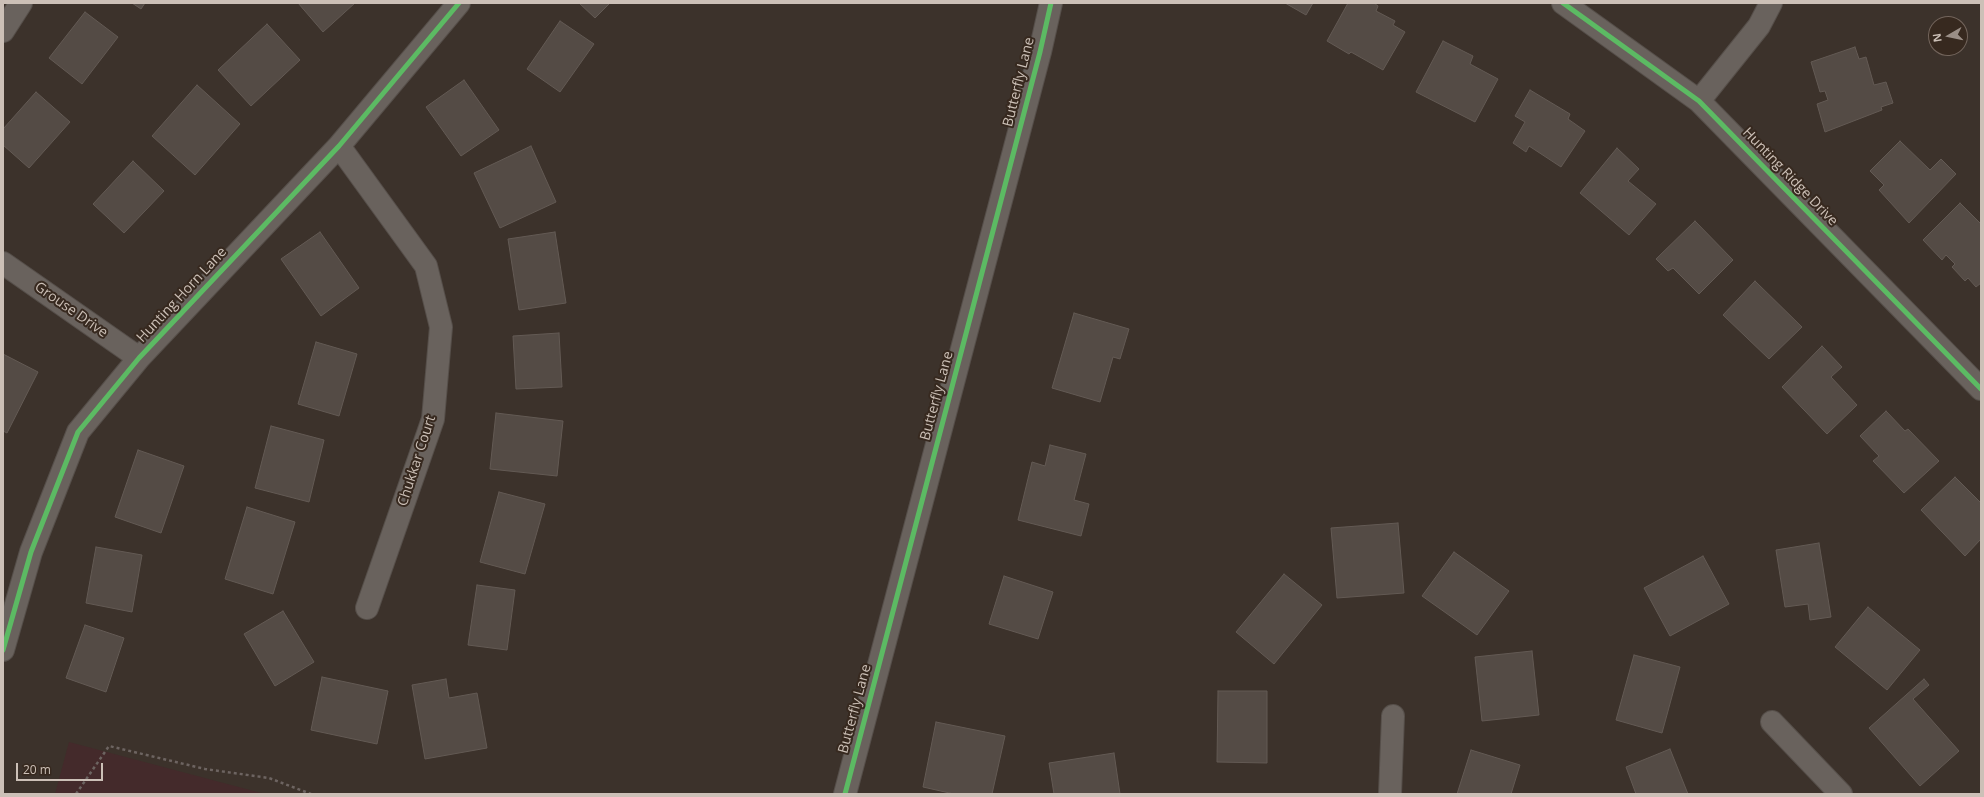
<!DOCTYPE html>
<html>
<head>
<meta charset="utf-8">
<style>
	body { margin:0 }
	#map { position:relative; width:1984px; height:797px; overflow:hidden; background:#3c322b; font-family:"Open Sans",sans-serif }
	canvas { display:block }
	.frame { position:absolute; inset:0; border:4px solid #ccc0b7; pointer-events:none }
	.north { position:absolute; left:1928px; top:16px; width:40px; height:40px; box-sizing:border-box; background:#37291f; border:1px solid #73655c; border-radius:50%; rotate:261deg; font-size:11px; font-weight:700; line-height:16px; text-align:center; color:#ccc0b7 }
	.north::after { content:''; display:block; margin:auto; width:14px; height:18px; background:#9a8e86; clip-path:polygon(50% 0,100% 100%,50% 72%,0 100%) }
	.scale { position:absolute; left:16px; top:763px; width:87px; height:18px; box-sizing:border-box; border:2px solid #ccc0b7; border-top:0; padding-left:5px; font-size:12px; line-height:14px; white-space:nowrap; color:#ccc0b7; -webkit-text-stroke:3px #37291f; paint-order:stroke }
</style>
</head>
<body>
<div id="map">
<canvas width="1984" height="797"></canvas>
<div class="frame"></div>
<div class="north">N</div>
<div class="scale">20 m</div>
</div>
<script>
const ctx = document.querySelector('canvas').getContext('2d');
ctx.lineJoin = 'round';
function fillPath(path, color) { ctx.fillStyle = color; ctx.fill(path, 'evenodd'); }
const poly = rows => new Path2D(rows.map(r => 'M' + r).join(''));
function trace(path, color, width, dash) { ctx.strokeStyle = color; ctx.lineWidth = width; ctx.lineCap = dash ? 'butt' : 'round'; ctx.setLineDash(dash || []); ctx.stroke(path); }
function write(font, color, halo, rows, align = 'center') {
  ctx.font = font + ' "Open Sans",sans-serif'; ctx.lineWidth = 4; ctx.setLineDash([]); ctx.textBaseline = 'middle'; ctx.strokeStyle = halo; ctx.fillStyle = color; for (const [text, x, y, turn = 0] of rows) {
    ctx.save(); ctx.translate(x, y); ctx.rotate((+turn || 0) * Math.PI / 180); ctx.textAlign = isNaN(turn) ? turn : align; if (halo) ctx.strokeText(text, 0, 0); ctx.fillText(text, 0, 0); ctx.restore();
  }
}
fillPath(poly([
	[69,742,265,794,55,794]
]), '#442a2b');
const building = poly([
	[132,3,145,3,141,9,132,3],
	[298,3,355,3,323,32,298,3],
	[579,3,610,3,595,18,579,3],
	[1285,3,1313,3,1306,15,1285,3],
	[1348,3,1374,3,1378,6,1376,11,1395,21,1393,25,1405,32,1383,70,1351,52,1349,54,1327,41,1348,3],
	[85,12,118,37,82,84,49,58,85,12],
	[560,21,594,44,560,92,527,69,560,21],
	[267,24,300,60,251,106,218,70,267,24],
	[1443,41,1473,56,1470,64,1498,79,1475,122,1416,92,1443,41],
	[1855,47,1859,59,1866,57,1874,85,1886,82,1893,103,1881,107,1882,110,1825,132,1817,104,1828,100,1825,91,1820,92,1811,62,1855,47],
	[464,80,499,130,461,156,426,107,464,80],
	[197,85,240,124,195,175,152,136,197,85],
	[1530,90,1570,114,1568,119,1585,131,1561,167,1529,146,1526,152,1513,143,1525,122,1515,116,1530,90],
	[36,92,70,122,29,168,3,145,3,129,36,92],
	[1900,141,1930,170,1941,159,1956,174,1909,223,1879,190,1884,185,1870,171,1900,141],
	[531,146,556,202,500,228,474,173,531,146],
	[1617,148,1639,169,1628,181,1656,204,1629,235,1580,193,1617,148],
	[133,161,164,191,124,233,93,204,133,161],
	[1960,203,1981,224,1981,283,1976,287,1968,278,1965,281,1952,267,1955,264,1946,255,1942,260,1923,240,1960,203],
	[1695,221,1733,260,1699,294,1673,268,1668,271,1656,259,1695,221],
	[320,232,359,288,321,316,281,259,320,232],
	[555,232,566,303,519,310,508,239,555,232],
	[1755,281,1802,327,1769,359,1723,315,1755,281],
	[1074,313,1129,329,1120,359,1113,357,1100,402,1052,388,1074,313],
	[559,333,562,387,516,389,513,336,559,333],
	[316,342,357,354,339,416,298,404,316,342],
	[1822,346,1842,367,1831,377,1857,405,1827,434,1782,387,1822,346],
	[3,354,38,372,7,433,3,431,3,354],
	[1886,411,1905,431,1908,429,1939,461,1904,493,1873,461,1879,456,1860,436,1886,411],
	[496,413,563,421,557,476,490,469,496,413],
	[271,426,324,440,309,502,255,488,271,426],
	[1050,445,1086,454,1074,500,1089,504,1081,536,1018,520,1032,462,1045,466,1050,445],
	[138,450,184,466,161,533,115,517,138,450],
	[1955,477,1981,503,1981,539,1965,556,1921,510,1955,477],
	[499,492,545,504,525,574,480,562,499,492],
	[247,507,295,522,273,594,225,579,247,507],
	[1398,523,1404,593,1337,598,1331,528,1398,523],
	[1819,543,1831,617,1810,620,1808,604,1785,607,1776,550,1819,543],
	[96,547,142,555,132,612,86,603,96,547],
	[1454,552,1509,591,1477,635,1422,596,1454,552],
	[1703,556,1729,604,1670,636,1644,588,1703,556],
	[1284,574,1322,605,1274,664,1236,632,1284,574],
	[1004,576,1053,592,1038,639,989,624,1004,576],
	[477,585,515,590,507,650,468,645,477,585],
	[1868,607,1920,650,1887,690,1835,647,1868,607],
	[283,611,314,662,275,686,244,634,283,611],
	[85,625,124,638,106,692,66,678,85,625],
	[1532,651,1539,715,1482,721,1475,657,1532,651],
	[1634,655,1680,667,1662,733,1616,720,1634,655],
	[322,677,388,691,377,744,311,730,322,677],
	[446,679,449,698,477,693,487,748,425,759,412,685,446,679],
	[1924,679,1929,685,1913,699,1959,751,1920,786,1869,728,1924,679],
	[1218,691,1267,691,1267,763,1217,762,1218,691],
	[936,722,1005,736,992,794,954,794,923,787,936,722],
	[1670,749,1688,794,1636,794,1626,767,1670,749],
	[1471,750,1520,765,1511,794,1457,794,1471,750],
	[1114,753,1120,794,1054,794,1049,763,1114,753]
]);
fillPath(building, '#544b45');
trace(building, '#635a54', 1);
const minor = poly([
	[1563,3,1699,101,1981,389],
	[3,31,21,3],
	[1699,101,1759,26,1771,3],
	[339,146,426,266,441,327,433,419,367,608],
	[3,263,139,358],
	[3,650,31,552,78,432,139,358,339,146,459,3],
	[1772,722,1841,794],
	[845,794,1040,52,1051,3],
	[1390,794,1393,716]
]);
trace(minor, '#564f4a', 24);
trace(poly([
	[76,794,109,746,205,769,269,778,311,794]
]), '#6d6461', 2.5, [3, 3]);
trace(minor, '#69625d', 22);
trace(poly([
	[1563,3,1699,101,1981,389],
	[3,650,31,552,78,432,139,358,339,146,459,3],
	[845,794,1040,52,1051,3]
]), '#5cba63', 5);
write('14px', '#ccc0b7', '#37291f', [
	["Butterfly Lane",1019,82,-76],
	["Hunting Ridge Drive",1790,177,46],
	["Hunting Horn Lane",182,295,-47],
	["Grouse Drive",71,310,35],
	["Butterfly Lane",937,396,-75],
	["Chukkar Court",417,461,-72],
	["Butterfly Lane",855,709,-75]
]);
</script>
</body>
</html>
